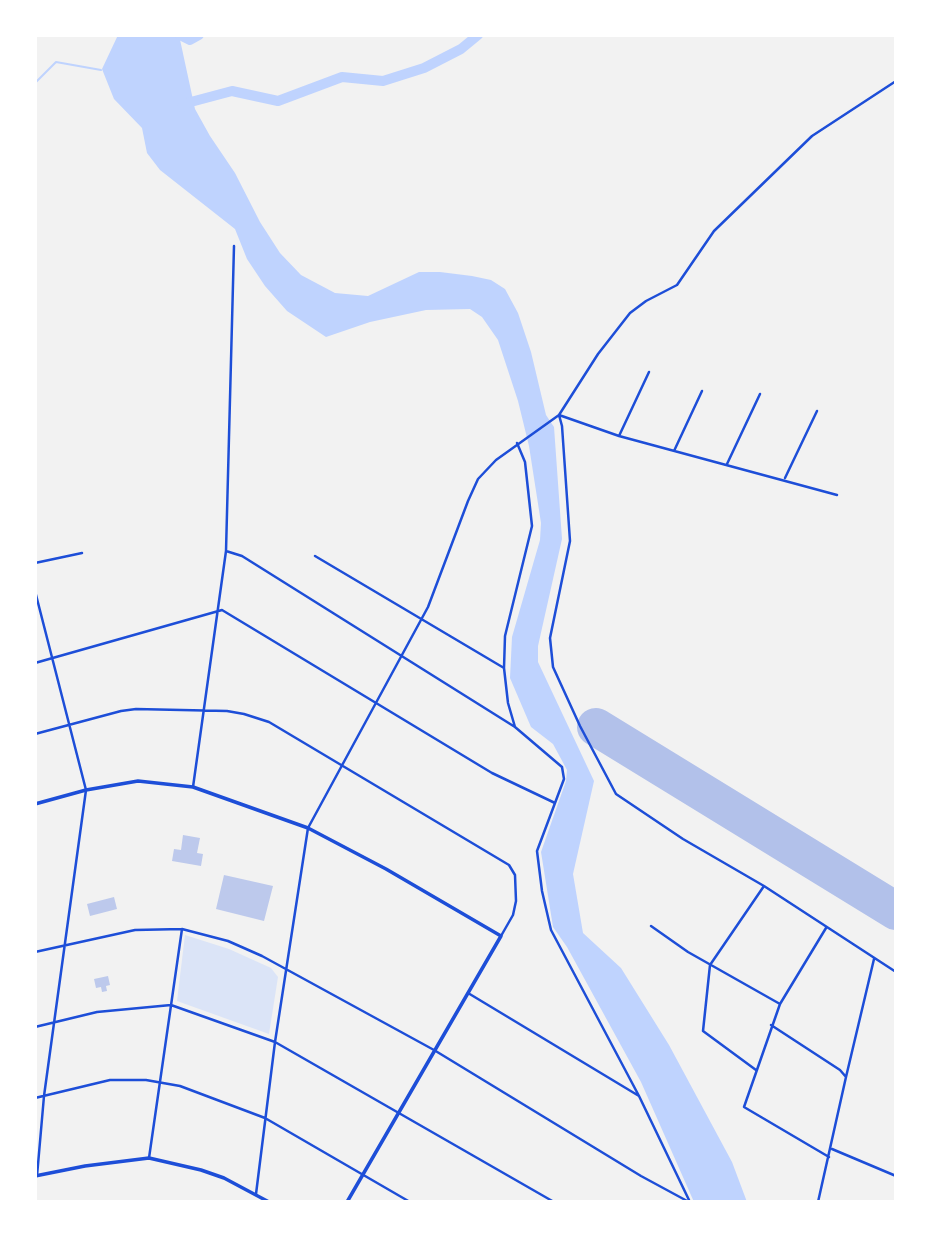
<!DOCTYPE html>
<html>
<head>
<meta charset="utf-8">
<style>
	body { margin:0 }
	#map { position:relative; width:931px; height:1237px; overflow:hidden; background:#f2f2f2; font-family:"Exo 2",sans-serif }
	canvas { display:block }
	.frame { position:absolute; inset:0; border:37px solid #fff; pointer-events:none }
</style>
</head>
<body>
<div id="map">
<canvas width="931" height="1237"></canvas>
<div class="frame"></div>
</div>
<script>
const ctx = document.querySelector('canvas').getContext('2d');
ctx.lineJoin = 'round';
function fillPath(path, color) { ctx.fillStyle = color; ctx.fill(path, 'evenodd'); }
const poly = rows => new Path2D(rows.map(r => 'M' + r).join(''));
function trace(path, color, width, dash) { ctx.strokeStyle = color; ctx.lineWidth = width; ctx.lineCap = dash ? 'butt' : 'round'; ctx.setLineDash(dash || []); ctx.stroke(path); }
fillPath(poly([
	[185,935,229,949,271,968,278,977,269,1034,177,1001]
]), '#dbe4f7');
fillPath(poly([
	[118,35,179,35,195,109,210,136,235,173,260,222,280,253,301,275,335,293,368,296,419,272,440,272,472,276,491,280,505,289,518,313,531,352,546,415,554,427,562,539,538,646,538,662,594,781,573,874,583,933,621,968,669,1045,732,1162,747,1202,694,1202,641,1082,567,947,553,927,541,852,566,781,567,770,553,744,531,727,510,678,512,637,540,540,541,523,529,446,518,401,498,340,482,317,470,309,426,310,370,322,326,337,287,311,265,286,247,259,235,229,160,170,147,153,142,128,114,99,102,69]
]), '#bfd3fe');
trace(poly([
	[35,83,56,62,101,70]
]), '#bfd3fe', 2);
trace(poly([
	[180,35,190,40,199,35],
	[182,107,187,103,232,91,278,101,342,77,383,81,424,68,461,49,478,35]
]), '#bfd3fe', 10);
trace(poly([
	[596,727,896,911]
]), '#b2c1ea', 38);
fillPath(poly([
	[183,835,200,838,197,853,203,854,201,866,172,861,174,849,181,850],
	[224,875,273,886,264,921,216,909],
	[114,897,117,909,90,916,87,904],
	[108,976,110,985,106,986,107,991,102,992,101,987,96,988,94,979]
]), '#bdc9ec');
trace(poly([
	[559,415,562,426,570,541,550,638,553,667,580,726,616,794,683,839,764,886,896,972],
	[559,415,619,436,837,495],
	[619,436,649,372],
	[517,443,525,462,532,526,505,636,504,668,508,703,515,727,562,767,564,779,537,851,542,891,551,930,639,1096],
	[674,451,702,391],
	[727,464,760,394],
	[785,478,817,411],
	[226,551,242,556,515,727],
	[315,556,504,668],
	[35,563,82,553],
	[35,591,86,790,44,1096,37,1176],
	[35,663,222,610,492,773,555,803],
	[35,734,121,711,136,709,227,711,244,714,269,722,509,865,515,875,516,901,513,915,501,936],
	[193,787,226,551,234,246],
	[651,926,688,952,780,1004],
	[826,928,780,1004,744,1107,829,1157],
	[35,952,135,930,182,929,228,941,262,956,434,1050,641,1176,689,1202],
	[468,993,639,1096,689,1200],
	[771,1025,840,1070,846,1077,818,1202],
	[35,1027,97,1012,171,1005,275,1042,554,1202],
	[756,1070,703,1031,710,965,764,886],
	[846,1077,874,959],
	[35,1098,110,1080,146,1080,180,1086,265,1118,410,1202],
	[832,1149,896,1176],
	[149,1158,182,929],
	[256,1194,275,1042,308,828,428,607,468,501,478,479,496,460,559,415,598,354,630,313,646,301,677,285,714,231,812,136,896,81]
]), '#1d4ed8', 2.5);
trace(poly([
	[35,804,86,790,138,781,193,787,308,828,386,869,501,936,347,1202]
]), '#1d4ed8', 3.5);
trace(poly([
	[35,1176,85,1166,149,1158,201,1170,224,1178,269,1202]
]), '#1d4ed8', 3.5);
</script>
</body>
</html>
